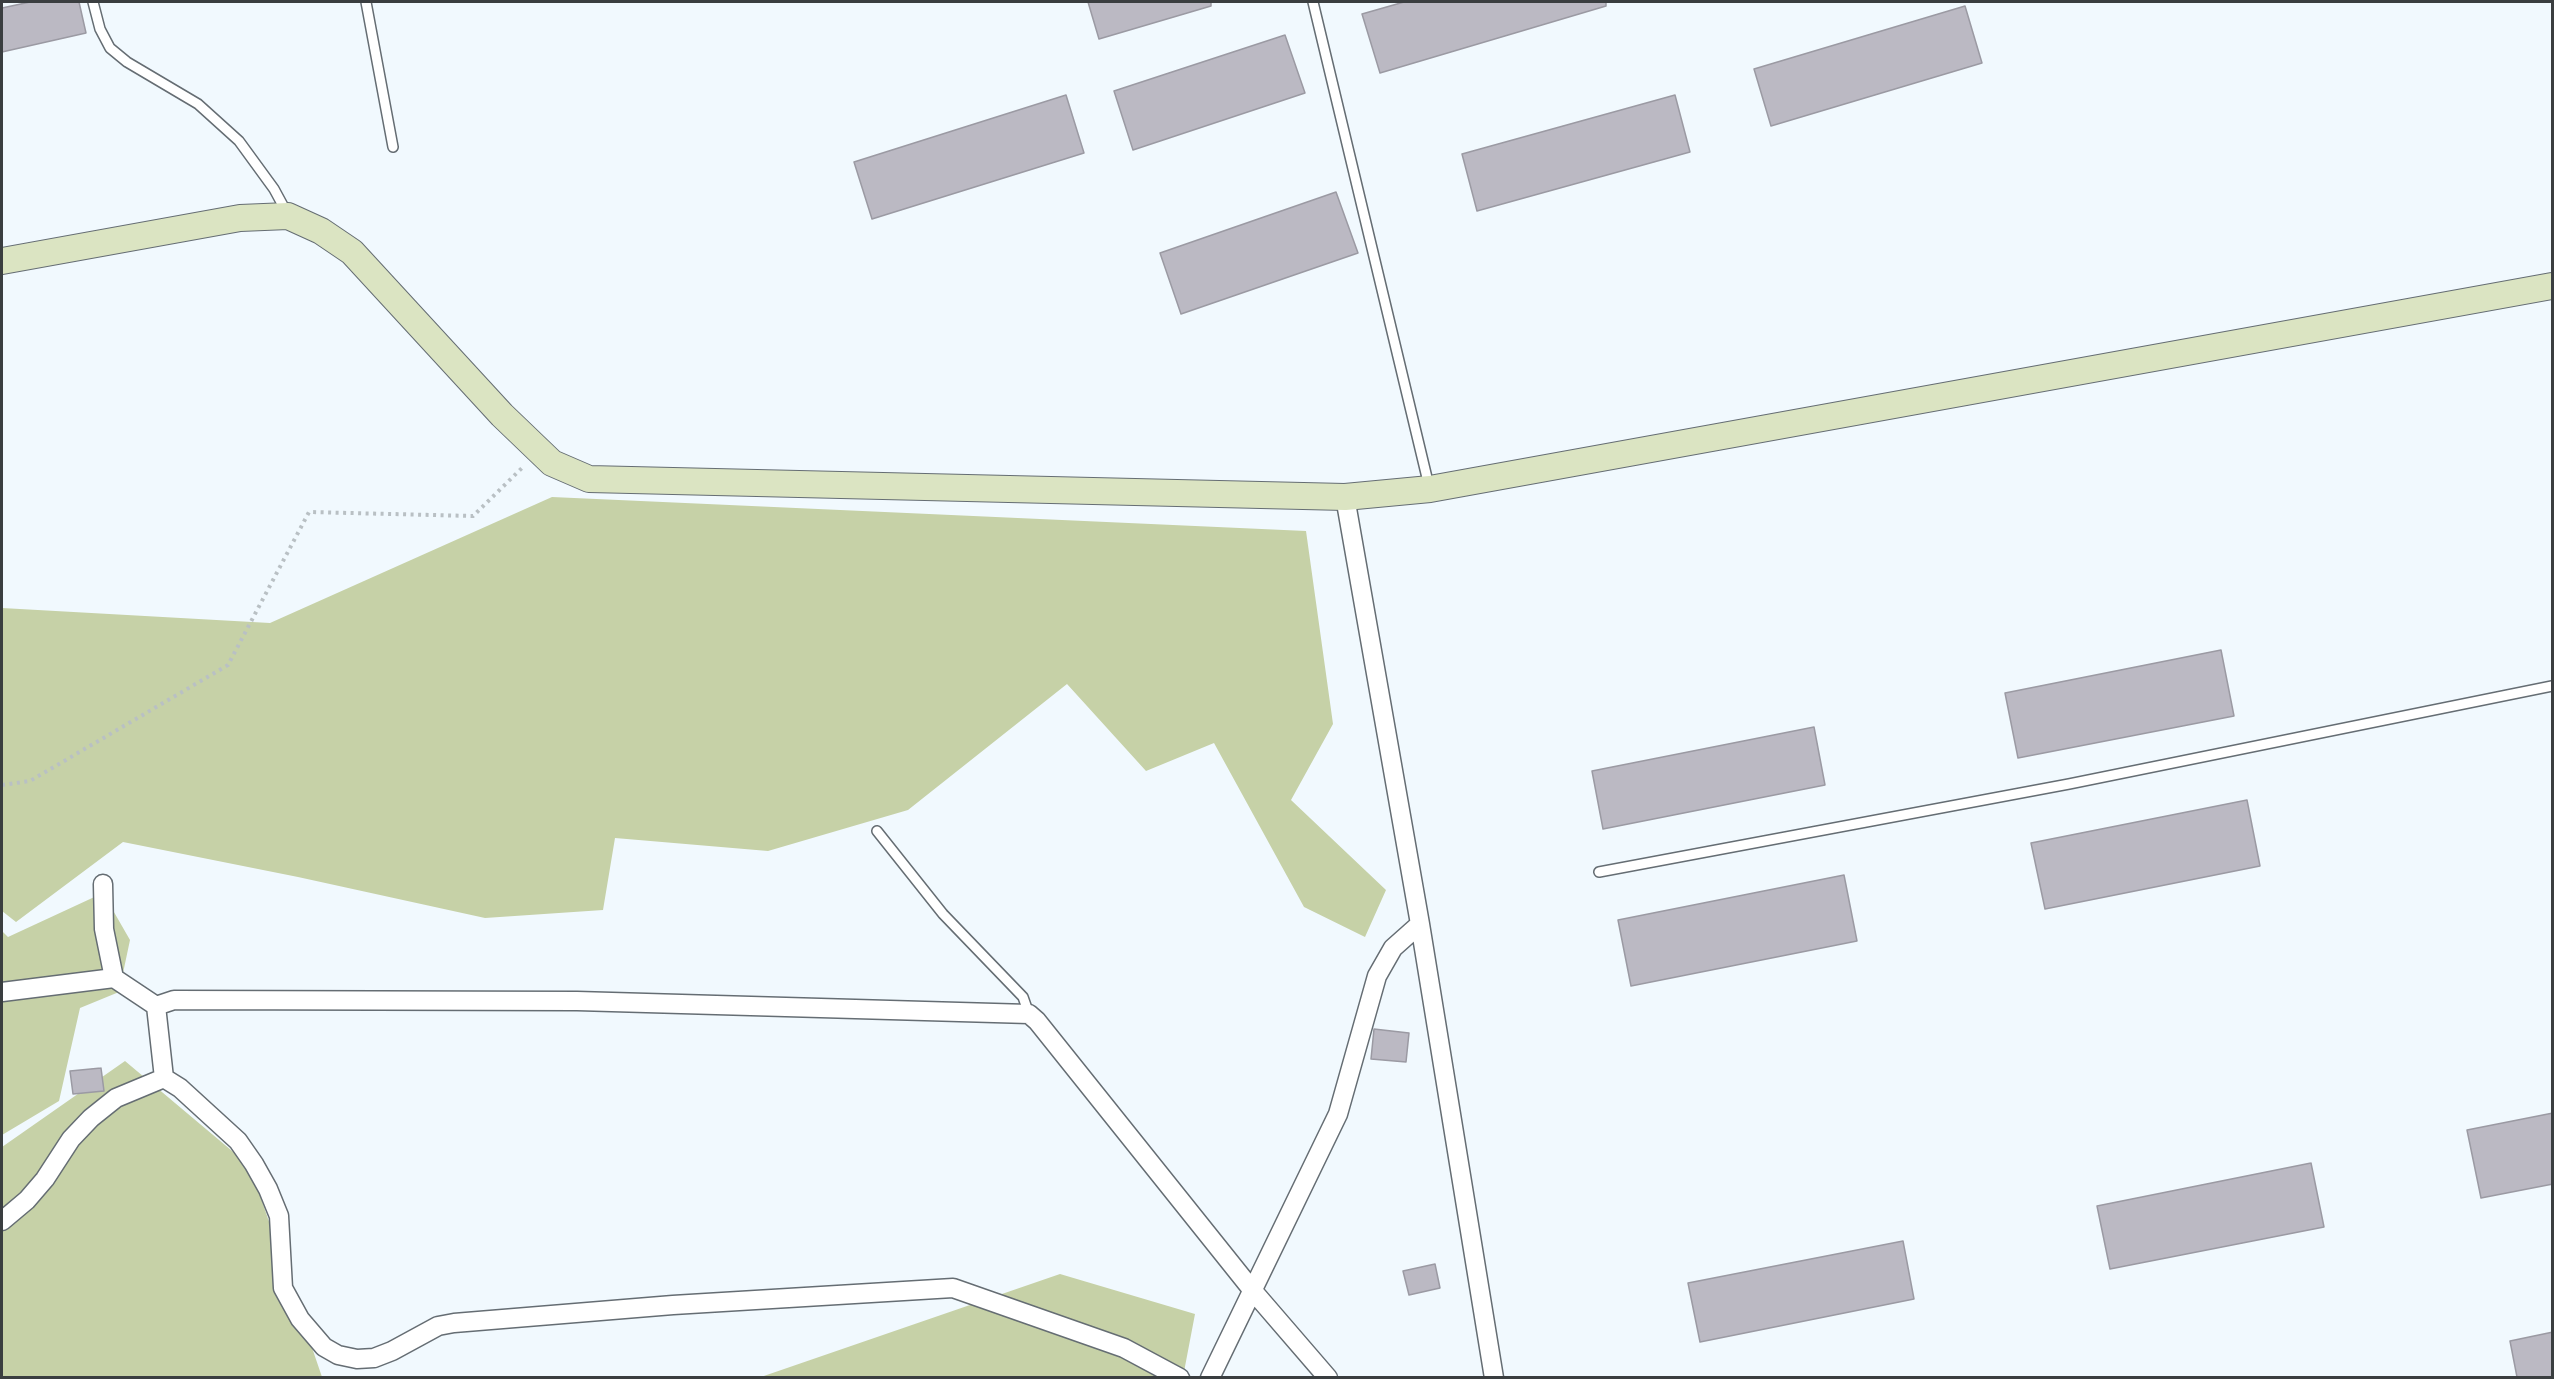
<!DOCTYPE html>
<html>
<head>
<meta charset="utf-8">
<style>
	body { margin:0 }
	#map { position:relative; width:2554px; height:1379px; overflow:hidden; background:#f1f9fe; font-family:Rubik,sans-serif }
	canvas { display:block }
	.frame { position:absolute; inset:0; border:3px solid #3a3e40; pointer-events:none }
</style>
</head>
<body>
<div id="map">
<canvas width="2554" height="1379"></canvas>
<div class="frame"></div>
</div>
<script>
const ctx = document.querySelector('canvas').getContext('2d');
ctx.lineJoin = 'round';
function fillPath(path, color) { ctx.fillStyle = color; ctx.fill(path, 'evenodd'); }
const poly = rows => new Path2D(rows.map(r => 'M' + r).join(''));
function trace(path, color, width, dash) { ctx.strokeStyle = color; ctx.lineWidth = width; ctx.lineCap = dash ? 'butt' : 'round'; ctx.setLineDash(dash || []); ctx.stroke(path); }
fillPath(poly([
	[552,497,1306,531,1333,724,1291,800,1386,890,1365,937,1304,907,1214,743,1146,771,1067,684,908,810,768,851,615,838,603,910,485,918,298,877,123,842,16,922,2,911,2,608,270,623],
	[103,893,130,940,119,992,80,1008,59,1101,2,1135,2,931,8,937],
	[125,1061,250,1166,322,1377,2,1377,2,1147],
	[1060,1274,1195,1314,1183,1377,758,1378]
]), '#c6d1a7');
const building = poly([
	[30,2,79,2,86,33,2,52,2,8,30,2],
	[1088,2,1211,2,1211,6,1099,39,1088,2],
	[1404,2,1606,2,1606,6,1380,73,1362,14,1404,2],
	[1965,6,1982,63,1771,126,1754,69,1965,6],
	[1285,35,1305,93,1133,150,1114,91,1285,35],
	[1066,95,1084,153,872,219,854,162,1066,95],
	[1675,95,1690,152,1477,211,1462,154,1675,95],
	[1336,192,1358,253,1181,314,1160,253,1336,192],
	[2221,650,2234,716,2018,758,2005,693,2221,650],
	[1814,727,1825,785,1603,829,1592,771,1814,727],
	[2247,800,2260,866,2045,909,2031,843,2247,800],
	[1844,875,1857,941,1631,986,1618,920,1844,875],
	[1374,1029,1409,1033,1406,1062,1371,1059,1374,1029],
	[101,1068,104,1091,73,1094,70,1071,101,1068],
	[2553,1113,2553,1184,2481,1198,2467,1130,2553,1113],
	[2311,1163,2324,1227,2110,1269,2097,1206,2311,1163],
	[1903,1241,1914,1299,1700,1342,1688,1283,1903,1241],
	[1435,1264,1440,1288,1409,1295,1403,1271,1435,1264],
	[2553,1332,2553,1377,2517,1377,2510,1341,2553,1332]
]);
fillPath(building, '#bbb9c3');
trace(building, '#9b9aa3', 1.5);
const lane = poly([
	[93,2,100,29,110,48,127,62,198,104,239,141,274,189,287,213],
	[366,2,393,147],
	[1313,2,1429,486],
	[877,831,943,914,1023,997,1029,1014],
	[1599,872,2069,784,2552,686]
]);
const street = poly([
	[1345,497,1420,924,1494,1378],
	[114,978,156,1006,164,1078],
	[2,992,114,978,104,929,103,884],
	[156,1006,174,1000,577,1001,1029,1014,1037,1021,1253,1291,1328,1378],
	[164,1078,180,1088,238,1141,254,1164,268,1189,279,1216,283,1288,300,1319,324,1347,338,1355,357,1359,374,1358,392,1351,438,1326,454,1323,673,1305,953,1288,1124,1348,1180,1378],
	[2,1221,27,1200,45,1179,71,1139,91,1118,116,1098,164,1078],
	[1210,1378,1338,1114,1377,976,1393,948,1420,924]
]);
const secondary = poly([
	[2,261,240,218,288,216,321,231,352,252,502,415,552,463,589,479,1345,497,1430,489,2552,286]
]);
trace(lane, '#656d73', 12);
trace(street, '#656d73', 21);
trace(secondary, '#656d73', 28);
trace(poly([
	[2,785,30,781,228,665,309,512,473,516,524,466]
]), '#b9c0c4', 4, [3, 4.5]);
trace(lane, '#fff', 9);
trace(street, '#fff', 18);
trace(secondary, '#dbe4c2', 26);
</script>
</body>
</html>
